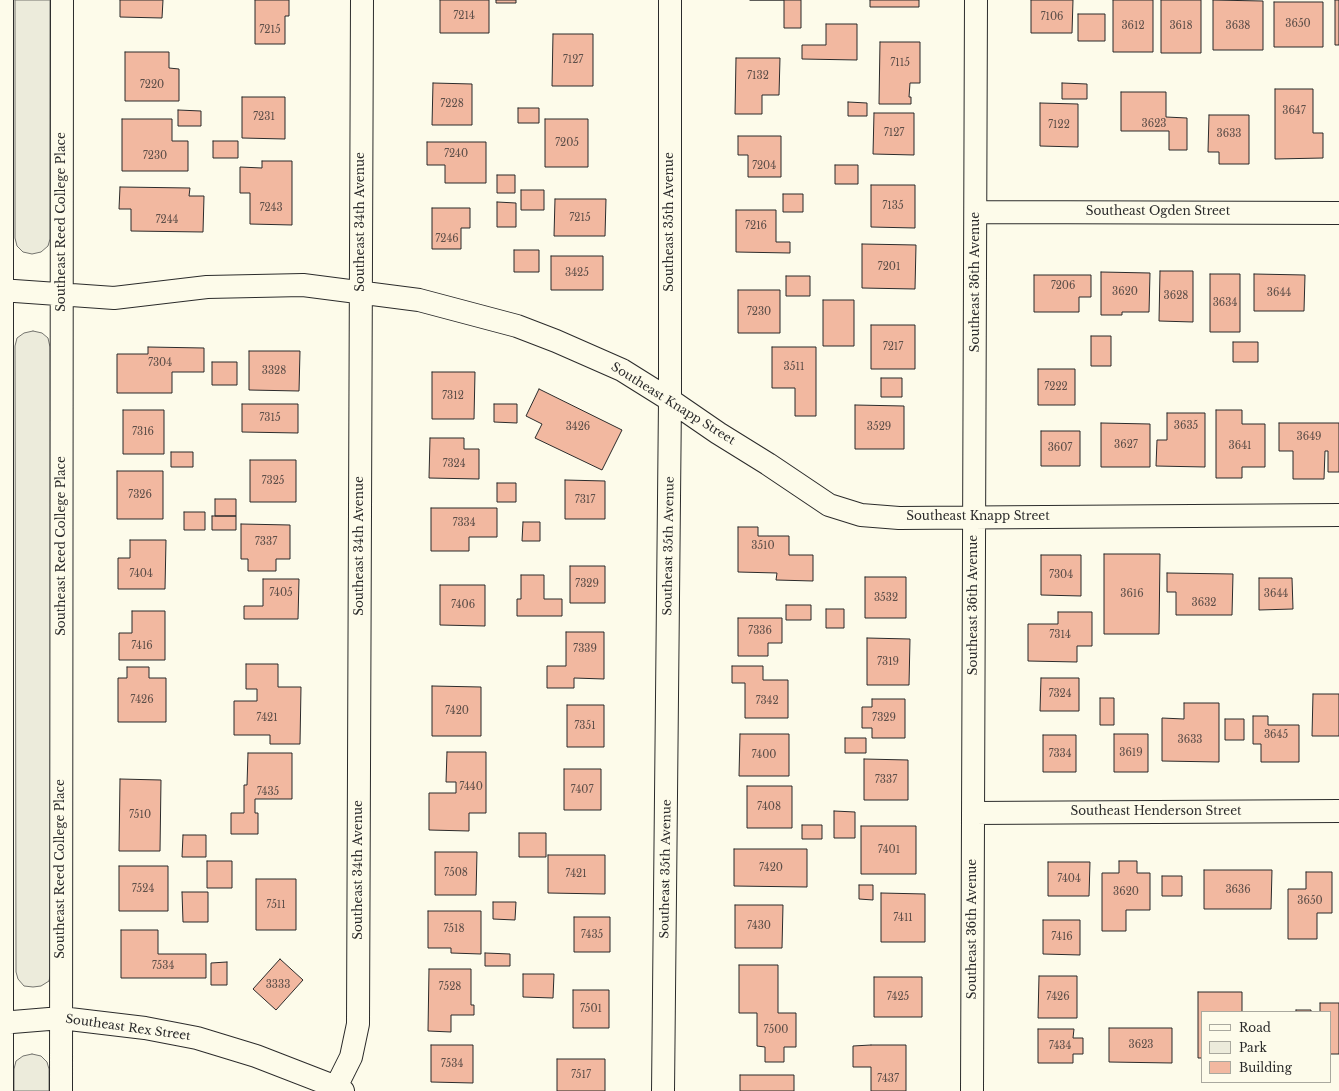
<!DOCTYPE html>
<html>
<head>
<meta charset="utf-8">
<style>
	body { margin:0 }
	#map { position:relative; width:1339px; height:1091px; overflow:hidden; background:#fdfbea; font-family:"Libre Baskerville",serif }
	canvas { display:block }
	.legend { position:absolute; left:1201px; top:1011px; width:130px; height:72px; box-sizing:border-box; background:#fdfbea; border:1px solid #a9a89e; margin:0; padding:5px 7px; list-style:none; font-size:12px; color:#2b2b2b }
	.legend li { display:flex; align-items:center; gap:8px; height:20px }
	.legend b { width:20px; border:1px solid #a9a89e }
</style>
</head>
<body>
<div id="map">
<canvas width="1339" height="1091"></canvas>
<ul class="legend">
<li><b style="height:5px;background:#fdfbea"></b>Road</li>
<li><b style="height:11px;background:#ecebdb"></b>Park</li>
<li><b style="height:11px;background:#f2b8a0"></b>Building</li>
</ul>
</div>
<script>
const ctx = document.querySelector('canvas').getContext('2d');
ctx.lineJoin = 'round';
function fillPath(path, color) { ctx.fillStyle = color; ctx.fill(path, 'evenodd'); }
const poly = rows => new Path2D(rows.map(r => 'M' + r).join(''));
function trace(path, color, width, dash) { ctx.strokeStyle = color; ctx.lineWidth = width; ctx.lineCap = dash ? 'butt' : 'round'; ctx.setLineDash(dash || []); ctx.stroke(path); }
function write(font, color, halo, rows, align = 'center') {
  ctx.font = font + ' "Libre Baskerville",serif'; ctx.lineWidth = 3; ctx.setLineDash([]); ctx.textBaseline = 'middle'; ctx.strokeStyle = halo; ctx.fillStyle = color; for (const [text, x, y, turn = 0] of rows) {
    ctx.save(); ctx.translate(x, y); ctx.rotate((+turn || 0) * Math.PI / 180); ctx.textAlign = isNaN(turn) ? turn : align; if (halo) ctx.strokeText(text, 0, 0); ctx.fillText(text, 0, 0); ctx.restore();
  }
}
const green = poly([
	[15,0,50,0,50,239,48,246,41,252,32,254,23,252,17,246,15,238,15,0],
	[33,331,42,333,48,338,50,347,51,973,49,981,41,986,33,987,24,986,18,979,16,972,15,346,17,338,24,333,33,331],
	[32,1054,41,1056,47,1062,49,1069,49,1091,14,1091,14,1069,16,1061,23,1056,32,1054]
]);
fillPath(green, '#ecebdb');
trace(green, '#74746e', 1);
const building = poly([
	[120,0,163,0,162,18,120,17,120,0],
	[255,0,289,0,289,16,285,16,285,44,255,44,255,0],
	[440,0,489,0,489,33,440,33,440,0],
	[496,0,516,0,516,3,496,3,496,0],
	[750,0,801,0,801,28,784,28,784,0,750,0],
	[870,0,919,0,919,7,870,7,870,0],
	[1031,0,1073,0,1072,33,1031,33,1031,0],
	[1113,0,1153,0,1153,52,1113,52,1113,0],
	[1161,0,1201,0,1201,53,1161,53,1161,0],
	[1213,0,1263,1,1263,50,1213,50,1213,0],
	[1335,0,1339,0,1339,45,1335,45,1335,0],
	[1274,2,1323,2,1323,47,1274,47,1274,2],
	[1078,14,1105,14,1105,41,1078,41,1078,14],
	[826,24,857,24,857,60,802,59,802,45,826,45,826,24],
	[553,34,593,34,593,86,552,86,553,34],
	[880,42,920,42,920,83,910,83,909,97,911,97,911,104,879,104,880,42],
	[125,52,169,52,169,68,179,69,179,101,125,101,125,52],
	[736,58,780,58,779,95,762,95,762,114,735,114,736,58],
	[433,83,472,84,472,125,432,125,433,83],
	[1062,83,1087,84,1087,99,1062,99,1062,83],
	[1275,89,1313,89,1313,133,1323,133,1323,158,1275,159,1275,89],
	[1121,92,1166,92,1166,117,1187,118,1187,150,1169,150,1169,131,1121,131,1121,92],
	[242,97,285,97,285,139,242,138,242,97],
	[848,102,867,103,867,116,848,116,848,102],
	[1040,103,1078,104,1078,147,1040,146,1040,103],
	[518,108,539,108,539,123,518,123,518,108],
	[178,110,201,111,201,126,178,126,178,110],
	[874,113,914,113,914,155,873,154,874,113],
	[1209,115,1249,115,1249,164,1219,164,1219,152,1208,152,1209,115],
	[122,119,172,119,172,141,188,141,188,171,122,171,122,119],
	[545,119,588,119,588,167,545,167,545,119],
	[738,136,781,136,781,177,748,177,748,155,738,155,738,136],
	[213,141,238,141,238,158,213,158,213,141],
	[427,142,486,142,486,183,445,183,445,165,427,165,427,142],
	[262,161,292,161,292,225,250,224,250,193,240,193,240,167,262,168,262,161],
	[835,165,858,165,858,184,835,184,835,165],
	[497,175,515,175,515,193,497,193,497,175],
	[871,185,915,185,915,228,871,227,871,185],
	[120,187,190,188,189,196,204,196,203,232,131,231,131,209,119,209,120,187],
	[521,190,544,190,544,210,521,210,521,190],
	[783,194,803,194,803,212,783,212,783,194],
	[555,199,606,199,605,236,554,236,555,199],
	[497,202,516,203,516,227,497,227,497,202],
	[432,208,470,208,470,228,461,228,461,249,432,249,432,208],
	[736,210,776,210,776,242,790,242,790,253,736,252,736,210],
	[862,244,916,245,915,289,862,288,862,244],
	[514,250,539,250,539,272,514,272,514,250],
	[551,256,603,256,603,290,551,290,551,256],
	[1160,271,1193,271,1193,322,1159,321,1160,271],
	[1101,272,1150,273,1149,312,1122,312,1122,315,1101,315,1101,272],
	[1210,274,1240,274,1240,332,1210,332,1210,274],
	[1254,274,1305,275,1304,311,1254,311,1254,274],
	[1034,275,1091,275,1091,297,1079,297,1079,312,1034,312,1034,275],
	[786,276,810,276,810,296,786,296,786,276],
	[738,290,780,290,780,333,738,333,738,290],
	[823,300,854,300,854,346,823,346,823,300],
	[871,325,915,325,915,369,871,369,871,325],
	[1091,336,1111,336,1111,366,1091,366,1091,336],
	[1233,342,1258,342,1258,362,1233,362,1233,342],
	[148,347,204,348,204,372,172,372,172,393,117,393,117,354,148,354,148,347],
	[772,347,816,347,816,416,795,416,795,388,772,388,772,347],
	[249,351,300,351,299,391,249,390,249,351],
	[212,362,237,362,237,385,212,385,212,362],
	[1038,369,1075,369,1075,405,1038,405,1038,369],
	[432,372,475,372,474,419,432,419,432,372],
	[881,378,902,378,902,397,881,397,881,378],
	[539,389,622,430,602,470,535,438,542,424,526,416,539,389],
	[242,404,298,404,298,433,242,432,242,404],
	[494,404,517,404,517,423,494,422,494,404],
	[855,405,904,406,904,449,855,449,855,405],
	[123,410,164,410,164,454,123,454,123,410],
	[1216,410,1242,410,1242,424,1265,424,1265,467,1242,467,1242,478,1216,478,1216,410],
	[1167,413,1205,413,1205,467,1156,466,1157,440,1167,440,1167,413],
	[1101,423,1150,424,1150,467,1101,467,1101,423],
	[1279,423,1339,423,1339,472,1328,472,1328,451,1325,451,1324,479,1293,479,1293,451,1279,451,1279,423],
	[1041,431,1080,431,1080,466,1041,466,1041,431],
	[430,438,464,438,464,449,479,449,479,479,429,478,430,438],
	[171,452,193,452,193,467,171,467,171,452],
	[250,460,296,460,296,502,250,502,250,460],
	[117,471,163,471,163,519,117,519,117,471],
	[565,480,605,481,605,519,565,519,565,480],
	[497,483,516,483,516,502,497,502,497,483],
	[215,499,236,499,236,516,215,516,215,499],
	[431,508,497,508,497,537,469,537,469,551,431,551,431,508],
	[184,512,205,512,205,530,184,530,184,512],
	[212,516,236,516,236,530,212,530,212,516],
	[523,522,540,522,540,541,522,541,523,522],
	[241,524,290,525,290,559,276,559,276,571,248,571,248,559,241,559,241,524],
	[738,527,758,527,758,536,789,536,789,555,813,555,813,581,776,580,777,573,738,572,738,527],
	[130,540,166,540,165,589,118,589,118,558,130,558,130,540],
	[1104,554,1160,554,1159,634,1104,634,1104,554],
	[1041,555,1081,555,1081,596,1041,595,1041,555],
	[570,566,605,566,605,603,570,603,570,566],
	[1167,573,1233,574,1232,615,1176,615,1176,592,1167,592,1167,573],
	[521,575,544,575,544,599,562,599,562,616,517,616,517,599,521,599,521,575],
	[865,577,906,577,906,618,865,618,865,577],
	[1259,578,1292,578,1293,609,1259,610,1259,578],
	[263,579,299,579,298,619,244,619,244,606,263,606,263,579],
	[440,585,485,585,485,626,440,625,440,585],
	[786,605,811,605,811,620,786,620,786,605],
	[826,609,844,609,844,628,826,628,826,609],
	[132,611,165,611,165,660,119,660,119,633,132,633,132,611],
	[1058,612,1092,612,1092,646,1077,646,1077,662,1028,661,1028,624,1058,624,1058,612],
	[738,618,782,618,782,643,768,643,768,656,738,656,738,618],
	[566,632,604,632,604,679,574,678,574,688,547,688,547,666,566,666,566,632],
	[867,638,910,639,909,685,867,685,867,638],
	[246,664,278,664,278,687,301,687,300,744,270,744,270,735,234,735,234,701,257,701,257,689,246,689,246,664],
	[732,666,763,666,763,680,788,680,788,718,745,718,745,683,732,683,732,666],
	[127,667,149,667,149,678,166,678,166,722,118,722,118,678,127,678,127,667],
	[1041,678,1079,678,1079,711,1040,711,1041,678],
	[432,686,481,687,481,736,432,736,432,686],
	[1313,694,1339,694,1339,736,1312,736,1313,694],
	[1100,698,1114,698,1114,725,1100,725,1100,698],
	[872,699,905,699,905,738,872,738,872,728,862,728,862,707,872,707,872,699],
	[1184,703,1219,703,1219,762,1162,761,1162,718,1184,719,1184,703],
	[567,705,604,705,604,747,567,747,567,705],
	[1253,716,1268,716,1268,725,1299,725,1299,762,1261,762,1261,744,1253,744,1253,716],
	[1225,719,1244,719,1244,740,1225,740,1225,719],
	[740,734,789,734,789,776,739,776,740,734],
	[1114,734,1148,734,1148,772,1114,772,1114,734],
	[1043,735,1076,735,1076,772,1043,772,1043,735],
	[845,738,866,738,866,753,845,753,845,738],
	[447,752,486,752,486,813,469,813,469,831,429,830,429,793,456,793,456,782,446,782,447,752],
	[248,753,292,753,292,799,255,799,255,813,258,813,258,834,231,834,231,813,244,813,244,785,247,785,248,753],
	[864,759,908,760,908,800,864,800,864,759],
	[564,769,601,769,601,810,564,810,564,769],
	[120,779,161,780,160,851,119,851,120,779],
	[747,786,792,786,792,828,747,828,747,786],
	[834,811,855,812,855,838,834,838,834,811],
	[802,825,822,825,822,839,802,839,802,825],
	[861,826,916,826,916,874,861,874,861,826],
	[519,833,546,833,546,857,519,857,519,833],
	[183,835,206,835,206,857,182,857,183,835],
	[734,849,807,849,807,887,734,886,734,849],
	[435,852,477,852,476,895,435,895,435,852],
	[548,855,605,855,605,894,548,893,548,855],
	[207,861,232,861,232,888,207,888,207,861],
	[1119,861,1137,861,1137,873,1150,873,1150,910,1126,910,1126,931,1102,931,1102,873,1119,873,1119,861],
	[1048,862,1090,862,1089,896,1048,896,1048,862],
	[119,866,168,866,168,911,119,911,119,866],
	[1204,870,1272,870,1271,909,1204,909,1204,870],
	[1306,872,1332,872,1332,913,1317,913,1317,939,1288,939,1288,889,1306,889,1306,872],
	[1162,876,1182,876,1182,896,1162,896,1162,876],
	[256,879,296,879,296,930,256,930,256,879],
	[859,885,873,885,873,900,859,899,859,885],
	[182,892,208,892,208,922,183,922,182,892],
	[881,893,925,894,925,942,881,942,881,893],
	[493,902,516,902,515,920,493,919,493,902],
	[735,905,783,905,782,948,735,948,735,905],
	[428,911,481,911,481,954,451,953,451,948,428,948,428,911],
	[574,917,610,917,610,952,574,952,574,917],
	[1043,920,1080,920,1080,955,1043,954,1043,920],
	[121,930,158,930,158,954,206,954,206,978,121,978,121,930],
	[485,953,510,954,510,966,485,966,485,953],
	[280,959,303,980,276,1010,253,989,280,959],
	[227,962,227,985,211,985,211,963,227,962],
	[739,965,778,965,778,1013,796,1013,796,1047,784,1047,784,1062,765,1062,765,1047,757,1046,757,1013,739,1013,739,965],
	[429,969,471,969,471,1005,474,1005,474,1015,451,1015,451,1032,428,1031,429,969],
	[523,974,554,974,553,998,523,997,523,974],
	[1039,976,1077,976,1077,1018,1038,1018,1039,976],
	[874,977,922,977,922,1017,874,1017,874,977],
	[573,990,609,990,609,1028,573,1028,573,990],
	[1198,992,1242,992,1242,1012,1202,1012,1202,1058,1198,1058,1198,992],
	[1320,1003,1339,1003,1339,1054,1330,1054,1330,1012,1320,1012,1320,1003],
	[1296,1010,1311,1010,1311,1012,1296,1012,1296,1010],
	[1109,1028,1172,1028,1172,1063,1109,1062,1109,1028],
	[1038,1029,1074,1029,1073,1038,1083,1038,1083,1054,1073,1054,1073,1063,1038,1063,1038,1029],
	[431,1045,473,1045,473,1083,431,1082,431,1045],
	[871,1045,906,1045,906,1091,871,1091,871,1067,853,1067,853,1046,871,1045],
	[557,1059,605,1059,605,1091,557,1091,557,1059],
	[740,1075,794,1075,794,1091,740,1091,740,1075]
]);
fillPath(building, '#f2b8a0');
trace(building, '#2b2b2b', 1);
const minor = poly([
	[2,0,2,1091],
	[976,212,1339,213],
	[0,290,114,298,207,287,303,285,419,300,517,326,556,341,622,370,670,400,718,433,768,464,829,505,861,515,899,518,1339,515],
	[973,813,1339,811],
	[0,1023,61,1018,145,1028,197,1038,256,1056,336,1087,343,1091],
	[336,1087,351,1057,358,1024,362,0],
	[61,1091,62,0],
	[663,1091,670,400,670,0],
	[972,1091,976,0]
]);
trace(minor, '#2b2b2b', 24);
trace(minor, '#fdfbea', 22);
write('10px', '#5d4e48', null, [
	["7214",464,16],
	["7106",1052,17],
	["3650",1298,24],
	["3612",1133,26],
	["3618",1181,26],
	["3638",1238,26],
	["7215",270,30],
	["7127",573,60],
	["7115",900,63],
	["7132",758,76],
	["7220",152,85],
	["7228",452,104],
	["3647",1294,111],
	["7231",264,117],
	["3623",1154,124],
	["7122",1059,125],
	["7127",894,133],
	["3633",1229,134],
	["7205",567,143],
	["7240",456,154],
	["7230",155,156],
	["7204",764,166],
	["7135",893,206],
	["7243",271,208],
	["7215",580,218],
	["7244",167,220],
	["7216",756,226],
	["7246",447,239],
	["7201",889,267],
	["3425",577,273],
	["7206",1063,286],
	["3620",1125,292],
	["3644",1279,293],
	["3628",1176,296],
	["3634",1225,303],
	["7230",759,312],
	["7217",893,347],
	["7304",160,363],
	["3511",794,367],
	["3328",274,371],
	["7222",1056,387],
	["7312",453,396],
	["7315",270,418],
	["3635",1186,426],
	["3426",578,427],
	["3529",879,427],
	["7316",143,432],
	["3649",1309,437],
	["3627",1126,445],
	["3641",1240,446],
	["3607",1060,448],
	["7324",454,464],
	["7325",273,481],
	["7326",140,495],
	["7317",585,500],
	["7334",464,523],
	["7337",266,542],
	["3510",763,546],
	["7404",141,574],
	["7304",1061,575],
	["7329",587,584],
	["7405",281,593],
	["3616",1132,594],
	["3644",1276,594],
	["3532",886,598],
	["3632",1204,603],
	["7406",463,605],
	["7336",760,631],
	["7314",1060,635],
	["7416",142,646],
	["7339",585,649],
	["7319",888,662],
	["7324",1060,694],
	["7426",142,700],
	["7342",767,701],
	["7420",457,711],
	["7421",267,718],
	["7329",884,718],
	["7351",585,726],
	["3645",1276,735],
	["3633",1190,740],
	["3619",1131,753],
	["7334",1060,754],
	["7400",764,755],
	["7337",886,780],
	["7440",471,787],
	["7407",582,790],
	["7435",268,792],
	["7408",769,807],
	["7510",140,815],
	["7401",889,850],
	["7420",771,868],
	["7508",456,873],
	["7421",576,874],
	["7404",1069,879],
	["7524",143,889],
	["3636",1238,890],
	["3620",1126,892],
	["3650",1310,901],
	["7511",276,905],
	["7411",903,918],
	["7430",759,926],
	["7518",454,929],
	["7435",592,935],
	["7416",1062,937],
	["7534",163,966],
	["3333",278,985],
	["7528",450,987],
	["7425",898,997],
	["7426",1058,997],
	["7501",591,1009],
	["7500",776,1030],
	["3623",1141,1045],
	["7434",1060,1046],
	["7534",452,1064],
	["7517",581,1075],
	["7437",888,1079]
]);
write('12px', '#2b2b2b', '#fdfbea', [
	["Southeast Ogden Street",1158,212],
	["Southeast Reed College Place",62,222,-90],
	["Southeast 34th Avenue",361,222,-90],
	["Southeast 35th Avenue",670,222,-90],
	["Southeast 36th Avenue",976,282,-90],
	["Southeast Knapp Street",673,404,32],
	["Southeast Knapp Street",978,517],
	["Southeast Reed College Place",62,546,-90],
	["Southeast 34th Avenue",360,546,-90],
	["Southeast 35th Avenue",669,546,-89],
	["Southeast 36th Avenue",974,605,-90],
	["Southeast Henderson Street",1156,812],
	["Southeast Reed College Place",61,869,-90],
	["Southeast 35th Avenue",666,869,-89],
	["Southeast 34th Avenue",359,870,-90],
	["Southeast 36th Avenue",973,929,-90],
	["Southeast Rex Street",128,1028,8]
]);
</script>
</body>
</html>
